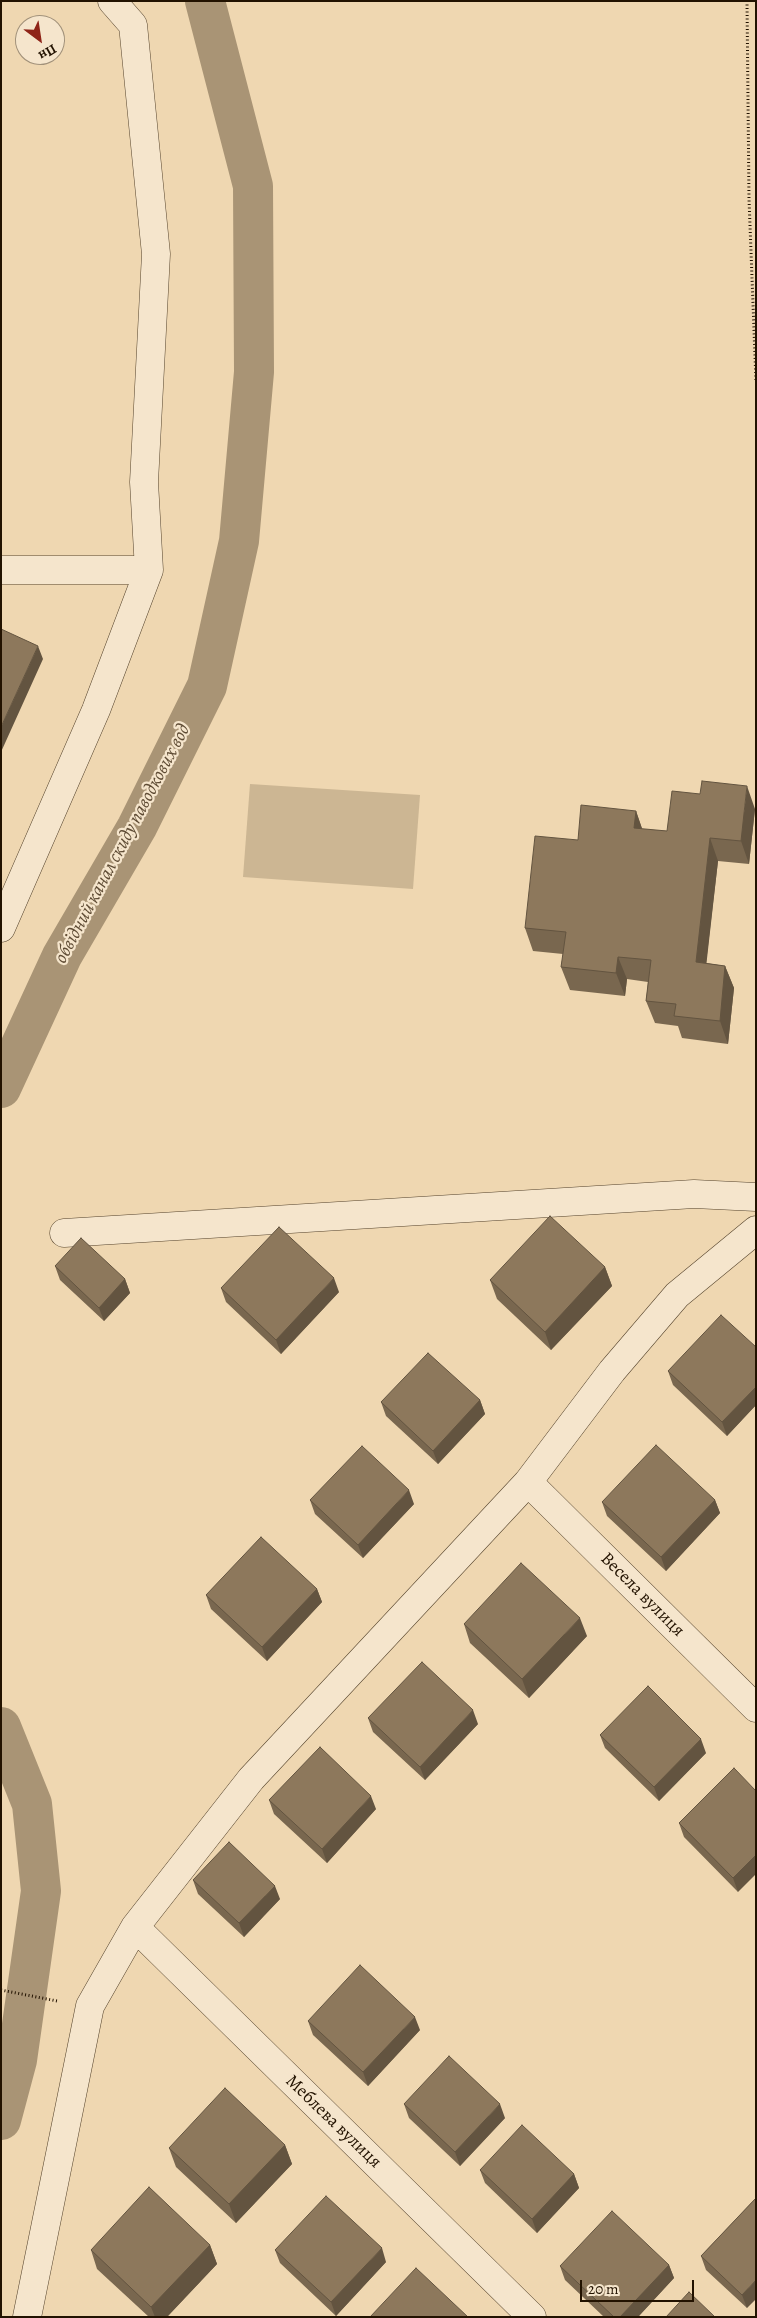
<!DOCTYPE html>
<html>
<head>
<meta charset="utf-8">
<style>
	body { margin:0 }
	#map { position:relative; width:757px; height:2318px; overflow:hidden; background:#efd7b1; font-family:Alegreya,serif }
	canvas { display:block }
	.frame { position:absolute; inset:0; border:2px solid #221200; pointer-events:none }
	.north { position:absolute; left:15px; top:15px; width:50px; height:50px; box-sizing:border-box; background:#f5e5cc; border:1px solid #a1917a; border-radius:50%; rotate:149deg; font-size:14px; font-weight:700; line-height:20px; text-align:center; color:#221200 }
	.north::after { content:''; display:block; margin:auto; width:18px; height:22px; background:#8f2418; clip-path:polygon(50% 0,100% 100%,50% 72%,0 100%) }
	.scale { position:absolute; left:580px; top:2280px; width:114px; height:22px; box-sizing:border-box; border:2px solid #221200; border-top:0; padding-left:6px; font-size:15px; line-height:18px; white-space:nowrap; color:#221200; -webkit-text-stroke:4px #f5e5cc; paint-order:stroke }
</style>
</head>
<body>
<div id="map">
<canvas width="757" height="2318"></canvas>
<div class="frame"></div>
<div class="north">Пн</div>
<div class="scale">20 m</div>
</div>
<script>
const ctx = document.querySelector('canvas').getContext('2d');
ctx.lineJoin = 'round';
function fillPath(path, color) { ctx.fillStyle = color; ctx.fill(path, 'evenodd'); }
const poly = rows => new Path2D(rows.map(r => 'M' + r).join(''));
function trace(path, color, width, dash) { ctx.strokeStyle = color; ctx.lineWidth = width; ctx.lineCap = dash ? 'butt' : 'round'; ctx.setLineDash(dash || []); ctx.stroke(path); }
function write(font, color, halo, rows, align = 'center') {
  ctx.font = font + ' Alegreya,serif'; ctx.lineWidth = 4.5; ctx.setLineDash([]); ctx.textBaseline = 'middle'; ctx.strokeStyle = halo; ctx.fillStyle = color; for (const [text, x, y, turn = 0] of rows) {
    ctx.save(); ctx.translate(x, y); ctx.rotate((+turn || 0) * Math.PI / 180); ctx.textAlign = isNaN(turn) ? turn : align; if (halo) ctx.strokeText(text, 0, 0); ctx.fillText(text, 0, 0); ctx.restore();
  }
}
fillPath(poly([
	[250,784,420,795,413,889,243,877]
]), '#ccb693');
trace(poly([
	[1,1088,62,956,137,827,207,686,239,541,254,372,253,186,205,1],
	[1,1727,32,1804,41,1891,17,2060,1,2120]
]), '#a99475', 40);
const street = poly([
	[1,570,149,570],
	[1,928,96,710,149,570,144,482,156,254,133,25,112,1],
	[64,1233,694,1194,756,1197],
	[528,1482,756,1708],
	[135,1927,532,2317],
	[27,2317,90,2006,135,1927,251,1779,528,1482,612,1371,677,1295,756,1230]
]);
trace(street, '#55432c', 29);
trace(poly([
	[747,1,749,199,756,382],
	[1,1990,57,2001]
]), '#221200', 3, [1, 2.5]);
trace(street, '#f5e5cc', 28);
fillPath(poly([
	[755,809,749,864,718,861,706,963,725,966,734,988,728,1044,682,1038,678,1026,655,1023,646,1001,648,982,627,979,625,996,570,990,561,967,563,954,533,951,525,928,578,840,636,811,642,829,667,831],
	[55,1266,125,1279,130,1293,104,1321,60,1280],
	[605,1267,612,1286,551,1350,497,1299,490,1280],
	[221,1288,339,1292,281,1354,226,1302],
	[756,1347,756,1405,727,1436,673,1385,668,1371],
	[480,1400,485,1414,438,1464,386,1416,381,1402],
	[310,1500,414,1504,363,1558,315,1514],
	[715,1500,720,1513,666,1571,607,1516,602,1502],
	[317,1589,322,1602,267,1661,211,1609,206,1595],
	[464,1624,587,1636,529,1698,470,1643],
	[368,1718,478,1724,425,1780,373,1732],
	[600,1735,706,1753,659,1801,605,1748],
	[734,1768,738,1892,684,1837,679,1823],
	[269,1800,376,1809,327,1863,274,1814],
	[193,1880,280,1899,244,1937,198,1894],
	[308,2021,420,2030,368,2086,313,2035],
	[404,2104,505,2118,460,2166,409,2118],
	[285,2145,292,2164,236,2223,176,2167,169,2148],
	[480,2170,574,2174,579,2188,537,2233,485,2183],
	[756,2198,747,2308,706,2270,701,2256],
	[210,2245,217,2264,167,2317,149,2317,97,2269,91,2250],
	[275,2250,386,2262,336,2316,280,2263],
	[669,2265,674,2278,638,2317,604,2317,565,2280,560,2266]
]), '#79674f');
fillPath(poly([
	[38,646,43,659,1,752,1,727],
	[747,786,755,809,749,864,741,841],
	[636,811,644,834,634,828],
	[710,838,718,861,704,985,696,962],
	[618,957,627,979,625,996,616,973],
	[725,966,734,988,728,1044,720,1021],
	[605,1267,612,1286,551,1350,545,1332],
	[334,1278,339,1292,281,1354,276,1340],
	[125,1279,130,1293,104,1321,99,1308],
	[756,1387,756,1405,727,1436,722,1422],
	[480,1400,485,1414,438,1464,433,1451],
	[409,1490,414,1504,363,1558,358,1545],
	[715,1500,720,1513,666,1571,661,1557],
	[317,1589,322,1602,267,1661,262,1647],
	[580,1618,587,1636,529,1698,522,1679],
	[473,1710,478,1724,425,1780,420,1767],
	[701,1739,706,1753,659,1801,654,1787],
	[371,1796,376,1809,327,1863,322,1849],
	[756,1855,756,1874,738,1892,733,1878],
	[275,1886,280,1899,244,1937,239,1923],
	[415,2017,420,2030,368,2086,363,2072],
	[500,2104,505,2118,460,2166,455,2152],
	[285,2145,292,2164,236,2223,229,2204],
	[574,2174,579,2188,537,2233,532,2219],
	[210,2245,217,2264,167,2317,155,2317,151,2307],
	[382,2248,386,2262,336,2316,331,2302],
	[669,2265,674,2278,638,2317,620,2317],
	[756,2280,756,2299,747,2308,742,2295]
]), '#635440');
const building = poly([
	[1,629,38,646,1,727,1,629],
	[702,781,747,786,741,841,710,838,696,962,725,966,720,1021,674,1016,676,1004,646,1001,651,960,618,957,616,973,561,967,566,932,525,928,535,836,578,840,581,805,636,811,634,828,667,831,672,791,700,794,702,781],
	[550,1216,605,1267,545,1332,490,1280,550,1216],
	[279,1227,334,1278,276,1340,221,1288,279,1227],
	[81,1238,125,1279,99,1308,55,1266,81,1238],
	[721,1315,756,1347,756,1387,722,1422,668,1371,721,1315],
	[428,1353,480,1400,433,1451,381,1402,428,1353],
	[656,1445,715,1500,661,1557,602,1502,656,1445],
	[362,1446,409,1490,358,1545,310,1500,362,1446],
	[261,1537,317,1589,262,1647,206,1595,261,1537],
	[521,1563,580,1618,522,1679,464,1624,521,1563],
	[422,1662,473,1710,420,1767,368,1718,422,1662],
	[648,1686,701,1739,654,1787,600,1735,648,1686],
	[320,1747,371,1796,322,1849,269,1800,320,1747],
	[734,1768,756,1791,756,1855,733,1878,679,1823,734,1768],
	[229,1842,275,1886,239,1923,193,1880,229,1842],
	[360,1965,415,2017,363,2072,308,2021,360,1965],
	[449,2056,500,2104,455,2152,404,2104,449,2056],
	[225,2088,285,2145,229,2204,169,2148,225,2088],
	[522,2125,574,2174,532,2219,480,2170,522,2125],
	[149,2187,210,2245,151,2307,91,2250,149,2187],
	[326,2196,382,2248,331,2302,275,2250,326,2196],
	[756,2198,756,2280,742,2295,701,2256,756,2198],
	[612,2211,669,2265,620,2317,614,2317,560,2266,612,2211],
	[416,2268,468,2317,370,2317,416,2268],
	[689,2292,715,2317,666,2317,689,2292]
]);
fillPath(building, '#8d785c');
trace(building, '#635440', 1);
write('18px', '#221200', '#f5e5cc', [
	["Весела вулиця",642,1595,45],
	["Меблева вулиця",333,2122,44]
]);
write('italic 19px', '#5f4c35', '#f5e5cc', [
	["обвідний канал скиду паводкових вод",123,844,-62]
]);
</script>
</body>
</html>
